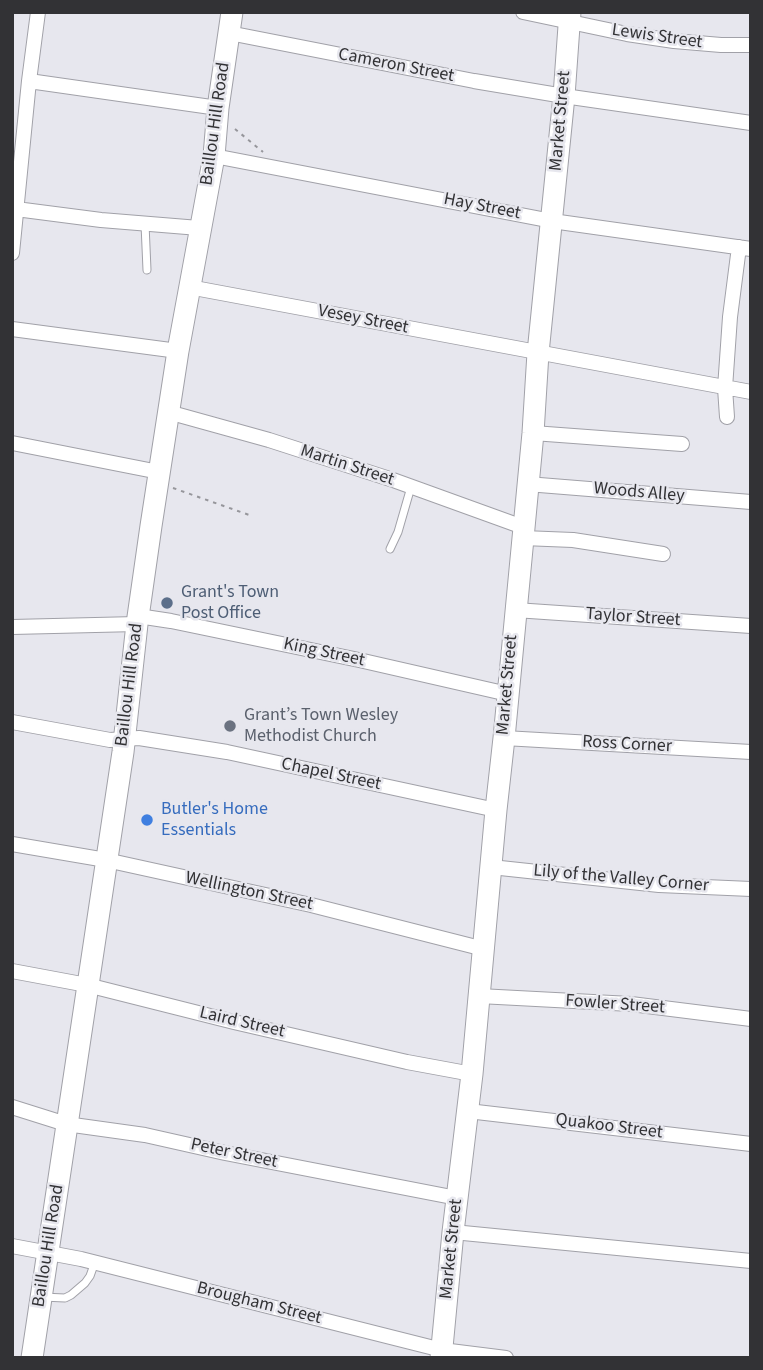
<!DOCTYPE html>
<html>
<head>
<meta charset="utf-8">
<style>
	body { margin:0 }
	#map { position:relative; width:763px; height:1370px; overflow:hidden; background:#e7e7ee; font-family:"Source Sans 3",sans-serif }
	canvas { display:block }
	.frame { position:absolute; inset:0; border:14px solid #323235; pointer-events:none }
</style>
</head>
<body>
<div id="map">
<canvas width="763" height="1370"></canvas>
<div class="frame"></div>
</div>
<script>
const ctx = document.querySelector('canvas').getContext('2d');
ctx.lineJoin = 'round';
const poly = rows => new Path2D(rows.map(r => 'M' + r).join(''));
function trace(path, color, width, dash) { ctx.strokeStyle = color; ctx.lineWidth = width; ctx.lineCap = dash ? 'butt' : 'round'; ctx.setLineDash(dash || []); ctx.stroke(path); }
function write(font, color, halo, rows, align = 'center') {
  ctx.font = font + ' "Source Sans 3",sans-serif'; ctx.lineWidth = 5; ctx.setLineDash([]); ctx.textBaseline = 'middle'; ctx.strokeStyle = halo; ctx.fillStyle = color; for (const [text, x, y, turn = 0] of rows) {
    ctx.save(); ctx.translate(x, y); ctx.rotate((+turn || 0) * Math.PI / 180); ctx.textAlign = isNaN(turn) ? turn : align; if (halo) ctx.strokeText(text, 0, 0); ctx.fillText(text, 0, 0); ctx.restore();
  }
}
const service = poly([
	[145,224,147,270],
	[390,549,398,532,411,487],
	[42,1297,65,1298,71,1295,85,1283,90,1276,95,1262]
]);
const minor = poly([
	[523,12,627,34,674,41,721,45,751,45],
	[229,33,474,81,564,96,751,123],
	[29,81,218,108],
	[214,156,552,221,751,249],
	[16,209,101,220,199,228],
	[12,253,29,81,38,12],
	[189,287,751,392],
	[12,329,178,351],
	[168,412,269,440,393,480,523,527],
	[727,417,725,388,730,317,739,247],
	[533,433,682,444],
	[12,443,159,472],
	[527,484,751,502],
	[523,538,573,540,663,554],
	[515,610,751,626],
	[138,616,171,621,359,660,508,694],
	[12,627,137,624],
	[12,722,110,740,139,738,227,752,496,810],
	[504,738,751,752],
	[12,844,106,860,311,905,484,949],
	[491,867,659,885,751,889],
	[12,971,87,985,234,1022,407,1062,472,1074],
	[479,996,631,1004,751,1019],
	[12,1107,66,1124,145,1135,225,1153,457,1198],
	[468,1111,751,1144],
	[453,1232,751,1261],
	[12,1246,81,1259,442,1350,506,1358]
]);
const primary = poly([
	[32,1358,123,752,137,624,151,526,178,351,214,156,218,108,232,12],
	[441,1358,453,1232,472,1074,496,810,504,738,533,433,538,353,564,96,570,12]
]);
trace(service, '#a1a1a8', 9);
trace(minor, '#a1a1a8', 16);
trace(primary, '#a1a1a8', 23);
trace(poly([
	[235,129,263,152],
	[173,488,252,516]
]), '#96969b', 2, [3.5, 5]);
trace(service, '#fff', 7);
trace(minor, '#fff', 14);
trace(primary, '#fff', 21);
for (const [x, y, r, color] of [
	[167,603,7,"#5c6f8a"],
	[230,726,7,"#6b7280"],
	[147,820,7,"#3f7fe0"]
]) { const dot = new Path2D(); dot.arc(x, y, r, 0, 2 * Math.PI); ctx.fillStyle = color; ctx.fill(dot); trace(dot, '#e7e7ee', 2.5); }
write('18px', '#323235', '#e7e7ee', [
	["Lewis Street",657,37,8],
	["Cameron Street",396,66,11],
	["Market Street",561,121,-85],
	["Baillou Hill Road",216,124,-82],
	["Hay Street",482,207,11],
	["Vesey Street",363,320,11],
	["Martin Street",347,466,18],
	["Woods Alley",639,493,5],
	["Taylor Street",633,618,4],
	["King Street",324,653,12],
	["Baillou Hill Road",130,685,-83],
	["Market Street",508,685,-85],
	["Ross Corner",627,745,3],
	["Chapel Street",331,775,12],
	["Lily of the Valley Corner",621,879,5],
	["Wellington Street",249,892,12],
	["Fowler Street",615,1005,4],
	["Laird Street",242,1023,13],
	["Quakoo Street",609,1127,7],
	["Peter Street",234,1154,12],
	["Baillou Hill Road",49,1246,-81],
	["Market Street",452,1249,-84],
	["Brougham Street",259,1304,14]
]);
write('18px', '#4e5e75', '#e7e7ee', [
	["Grant's Town",181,593],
	["Post Office",181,614]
], 'left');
write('18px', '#5b616d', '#e7e7ee', [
	["Grant’s Town Wesley",244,716],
	["Methodist Church",244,737]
], 'left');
write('18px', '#366cbe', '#e7e7ee', [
	["Butler's Home",161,810],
	["Essentials",161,831]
], 'left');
</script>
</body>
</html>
